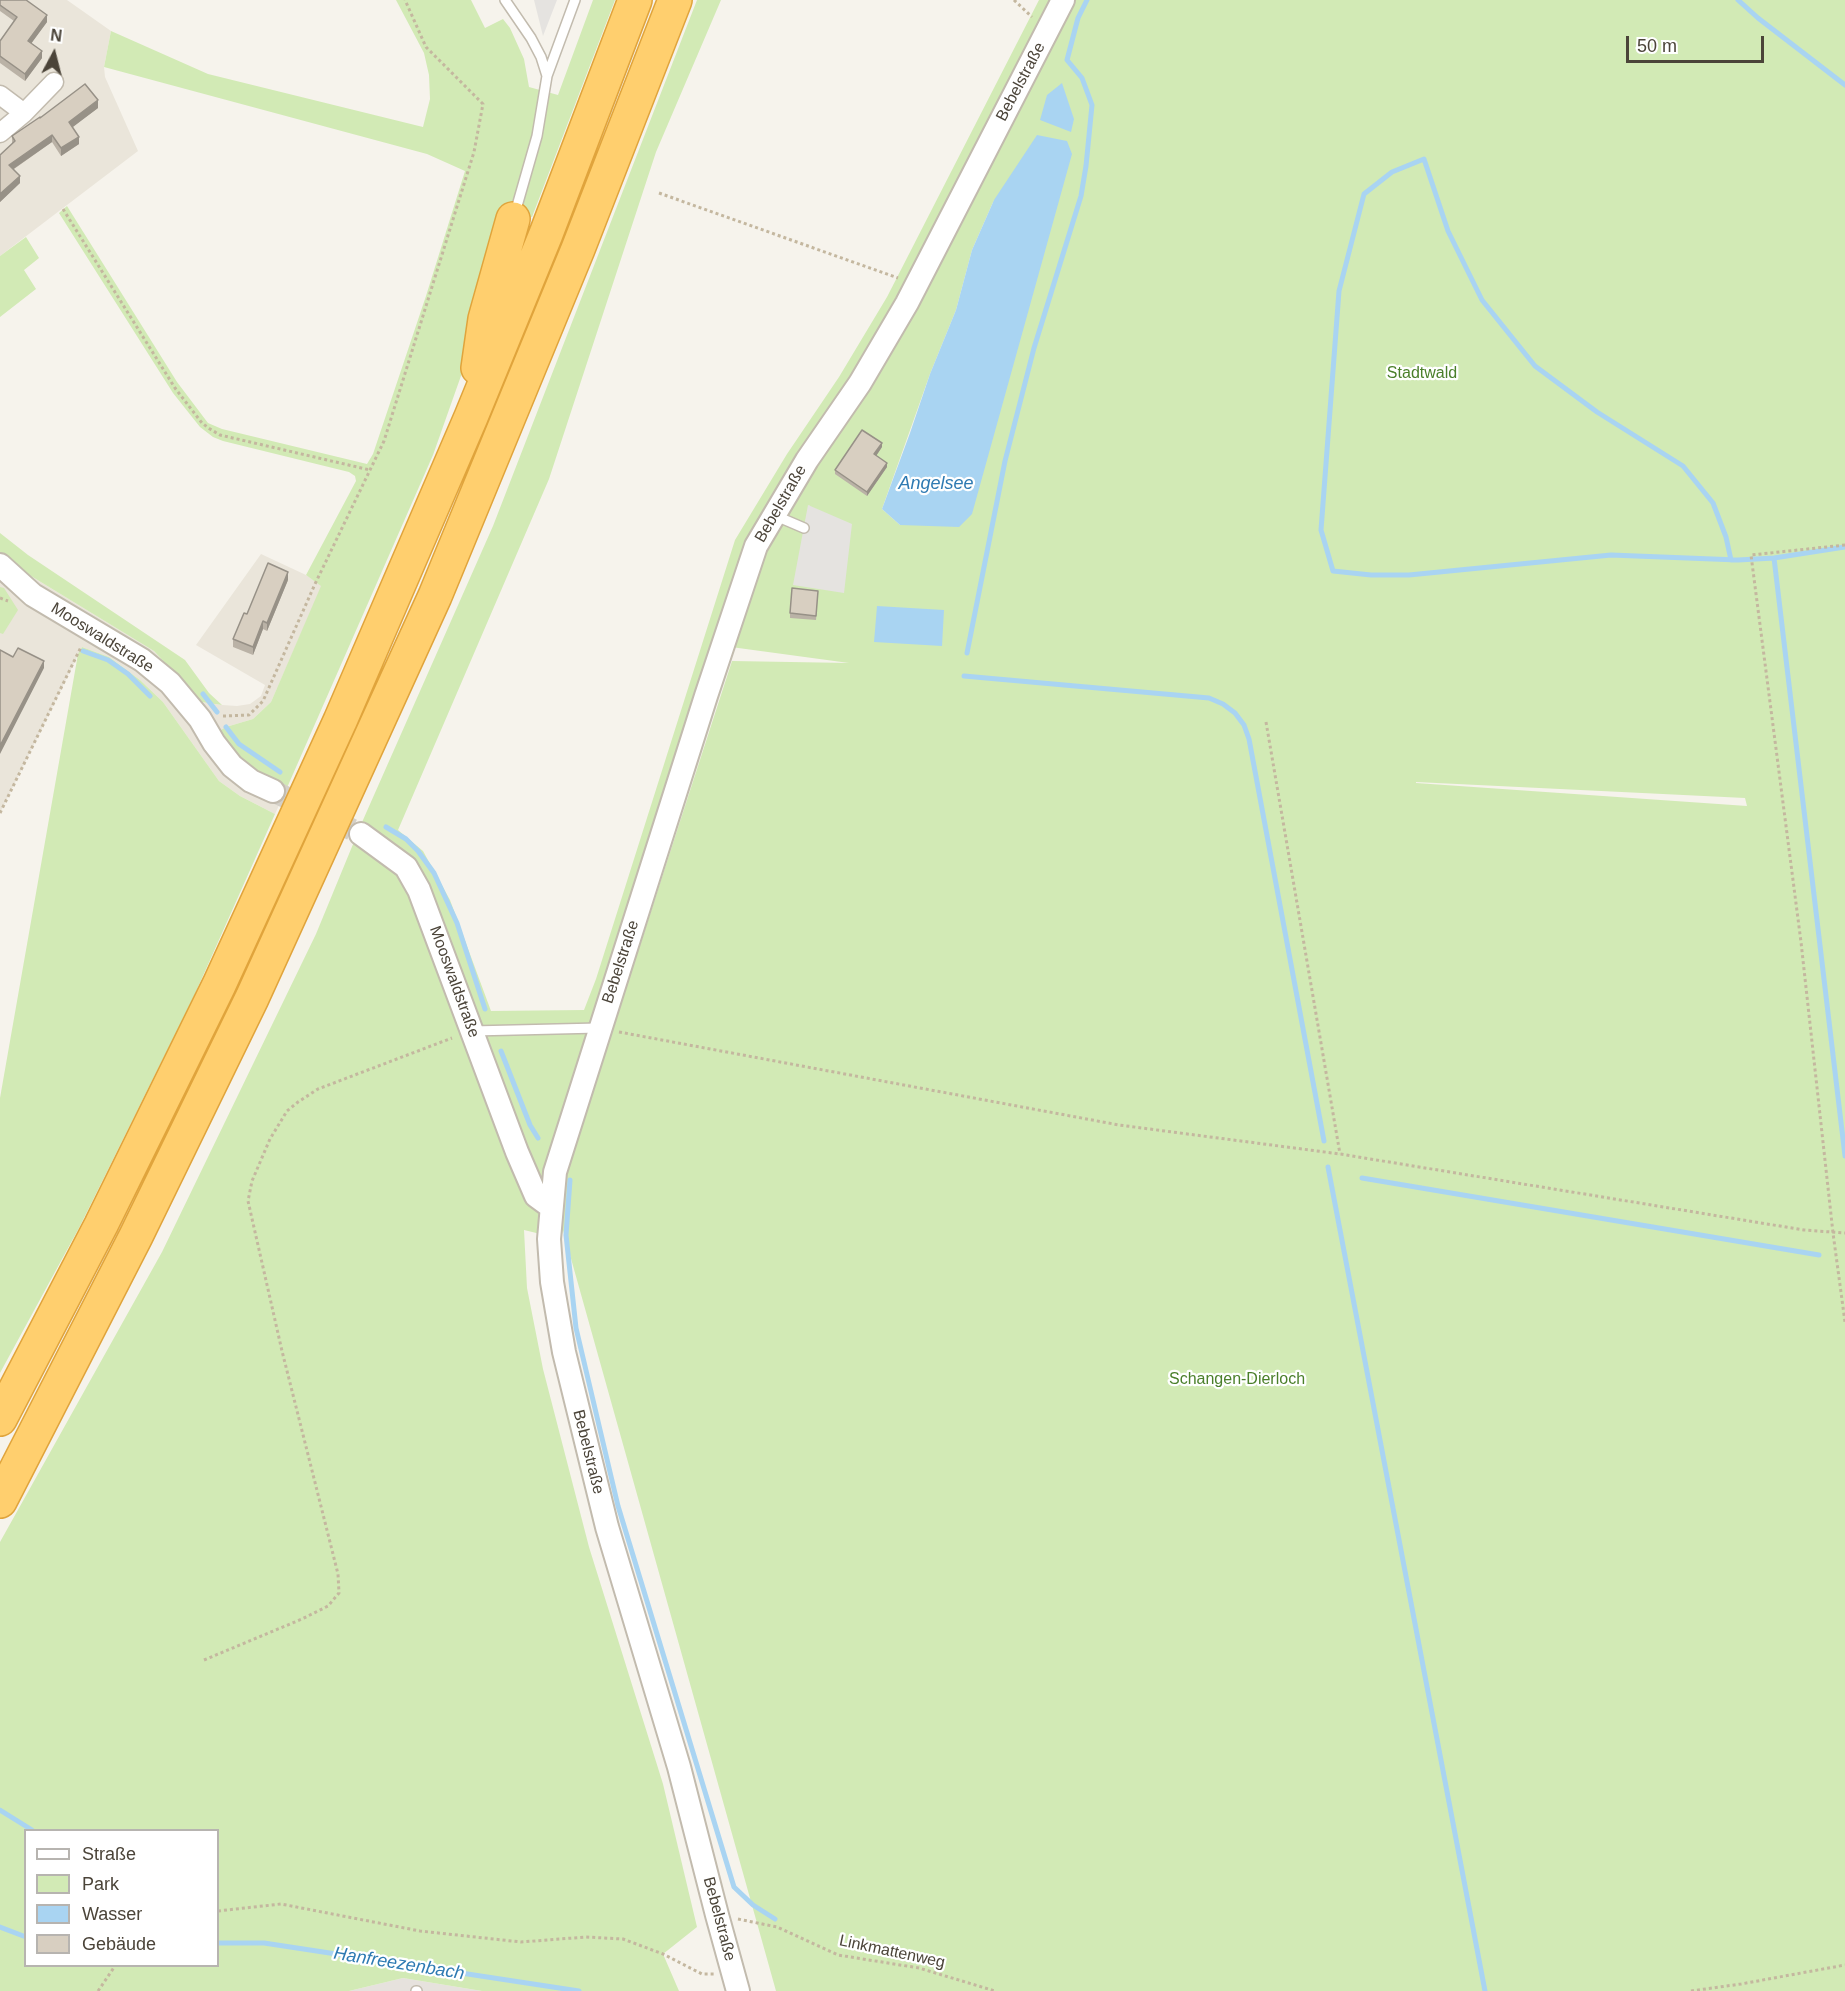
<!DOCTYPE html>
<html>
<head>
<meta charset="utf-8">
<style>
	body { margin:0 }
	#map { position:relative; width:1845px; height:1991px; overflow:hidden; background:#f6f3ec; font-family:Arial,sans-serif }
	canvas { display:block }
	.legend { position:absolute; left:24px; top:1829px; width:195px; height:138px; box-sizing:border-box; background:#fff; border:2px solid #b7b4b0; margin:0; padding:8px 10px; list-style:none; font-size:18px; color:#4b4439 }
	.legend li { display:flex; align-items:center; gap:12px; height:30px }
	.legend b { width:30px; border:2px solid #b7b4b0 }
	.north { position:absolute; left:24px; top:24px; width:60px; height:60px; -webkit-text-stroke:4px #fff; paint-order:stroke; rotate:7deg; font-size:16px; font-weight:700; line-height:24px; text-align:center; color:#4b4439 }
	.north::after { content:''; display:block; margin:auto; width:21px; height:27px; background:#4b4439; clip-path:polygon(50% 0,100% 100%,50% 72%,0 100%) }
	.scale { position:absolute; left:1626px; top:36px; width:138px; height:27px; box-sizing:border-box; border:3px solid #4b4439; border-top:0; padding-left:8px; font-size:18px; line-height:21px; white-space:nowrap; color:#4b4439; -webkit-text-stroke:4px #fff; paint-order:stroke }
</style>
</head>
<body>
<div id="map">
<canvas width="1845" height="1991"></canvas>
<ul class="legend">
<li><b style="height:8px;background:#fff"></b>Straße</li>
<li><b style="height:16px;background:#d2eab5"></b>Park</li>
<li><b style="height:16px;background:#a9d4f2"></b>Wasser</li>
<li><b style="height:16px;background:#d8cfc1"></b>Gebäude</li>
</ul>
<div class="north">N</div>
<div class="scale">50 m</div>
</div>
<script>
const ctx = document.querySelector('canvas').getContext('2d');
ctx.lineJoin = 'round';
function fillPath(path, color) { ctx.fillStyle = color; ctx.fill(path, 'evenodd'); }
const poly = rows => new Path2D(rows.map(r => 'M' + r).join(''));
function trace(path, color, width, dash) { ctx.strokeStyle = color; ctx.lineWidth = width; ctx.lineCap = dash ? 'butt' : 'round'; ctx.setLineDash(dash || []); ctx.stroke(path); }
function write(font, color, halo, rows, align = 'center') {
  ctx.font = font + ' Arial,sans-serif'; ctx.lineWidth = 4.5; ctx.setLineDash([]); ctx.textBaseline = 'middle'; ctx.strokeStyle = halo; ctx.fillStyle = color; for (const [text, x, y, turn = 0] of rows) {
    ctx.save(); ctx.translate(x, y); ctx.rotate((+turn || 0) * Math.PI / 180); ctx.textAlign = isNaN(turn) ? turn : align; if (halo) ctx.strokeText(text, 0, 0); ctx.fillText(text, 0, 0); ctx.restore();
  }
}
fillPath(poly([
	[0,0,67,0,111,31,104,67,105,77,138,151,0,256],
	[0,552,8,562,154,651,201,702,222,705,237,706,250,704,261,696,265,685,196,645,261,554,306,575,322,586,271,702,253,719,226,727,222,741,274,785,286,790,275,814,240,796,219,781,163,702,140,680,109,657,82,647,0,813]
]), '#eae5da');
fillPath(poly([
	[403,1978,482,1991,349,1991]
]), '#e6e2dd');
fillPath(poly([
	[396,0,471,0,485,28,503,19,510,28,524,59,529,87,558,95,593,0,615,0,532,217,499,212,462,373,433,455,286,790,274,785,222,741,218,732,226,727,253,719,271,702,321,586,306,575,356,481,355,476,349,472,223,441,213,437,200,427,173,393,59,213,67,206,177,382,208,423,222,429,367,464,373,454,426,296,465,171,427,154,104,67,111,31,208,74,423,127,430,99,429,75,424,53],
	[697,0,721,0,656,152,549,479,398,830,423,851,450,900,491,1011,584,1010,596,979,735,540,787,454,839,377,887,297,1039,0,1845,0,1845,1991,776,1991,563,1230,561,1239,524,1230,527,1288,543,1369,589,1547,663,1784,697,1927,663,1954,679,1991,482,1991,403,1978,349,1991,0,1991,0,1542,162,1252,316,934,363,820,493,526],
	[994,200,900,525,882,509,930,374,956,310,972,250],
	[809,505,844,593,804,528],
	[731,647,849,663,732,661,585,1115],
	[1416,782,1745,798,1747,806,1416,783],
	[26,1830,218,1830,218,1966,26,1966],
	[26,237,39,258,24,270,36,289,0,317,0,256],
	[0,533,28,555,185,660,209,693,222,705,201,702,154,651,8,562,0,552],
	[0,587,4,588,18,610,3,634,0,633],
	[82,647,109,657,140,680,163,702,219,781,240,796,275,814,194,996,80,1226,0,1373,0,1098,78,654]
]), '#d2eab5');
fillPath(poly([
	[534,0,557,0,543,36],
	[808,505,852,524,844,593,793,585]
]), '#e5e3e0');
fillPath(poly([
	[1062,83,1074,119,1071,132,1040,120,1047,95],
	[1037,135,1067,141,1072,154,972,514,959,527,900,525,882,509,910,433,930,374,956,310,972,250,994,200],
	[877,606,944,610,942,646,874,642]
]), '#a9d4f2');
trace(poly([
	[1738,0,1758,18,1845,85],
	[1845,547,1774,558,1845,1156],
	[1731,560,1726,537,1713,503,1683,466,1597,412,1535,366,1482,300,1448,231,1424,159,1392,172,1364,194,1339,291,1321,530,1333,571,1371,575,1409,575,1611,555,1738,560,1774,558],
	[83,651,108,660,128,674,150,696],
	[967,653,1005,461,1034,348,1081,196,1086,166,1092,105,1082,78,1067,60,1078,18,1087,0],
	[964,676,1209,698,1223,704,1235,713,1244,725,1249,739,1324,1141],
	[203,694,217,712],
	[226,727,239,744,280,772],
	[386,827,406,839,418,851,434,873,457,923,485,1009],
	[501,1051,530,1125,538,1138],
	[1328,1167,1485,1991],
	[1362,1178,1819,1255],
	[570,1180,566,1235,576,1328,618,1506,734,1887,753,1905,775,1919],
	[0,1810,32,1830],
	[0,1927,26,1937],
	[218,1943,264,1943,579,1991]
]), '#a9d4f2', 5);
trace(poly([
	[273,791,361,834]
]), '#d4d0c8', 22, [22, 11]);
const service = poly([
	[505,0,531,38,541,57,547,76,537,136,515,213],
	[547,76,575,0],
	[776,516,804,528],
	[472,1031,599,1028],
	[416,1991,417,1991]
]);
const minor = poly([
	[0,95,24,113],
	[0,133,24,113,54,82]
]);
const tertiary = poly([
	[0,565,33,595,142,660,170,683,200,719,214,743,232,766,251,781,273,791],
	[361,834,406,867,419,890,517,1152,536,1196,551,1207],
	[738,1991,717,1915,679,1767,607,1527,564,1352,552,1282,549,1239,555,1172,706,696,756,546,807,460,860,383,907,303,1063,0]
]);
const motorway = poly([
	[478,368,485,319,513,219],
	[0,1419,101,1225,219,985,340,721,471,417,546,234,635,0],
	[0,1501,136,1236,252,998,435,596,578,249,675,0]
]);
trace(service, '#c2bbae', 12);
trace(minor, '#c2bbae', 21);
trace(tertiary, '#c2bbae', 26);
trace(motorway, '#e0a43c', 36);
trace(poly([
	[1014,0,1032,17],
	[659,193,898,278],
	[63,209,175,388,202,423,210,429,220,435,370,470],
	[1845,545,1751,555,1801,942,1833,1233,1845,1322],
	[0,598,8,601],
	[223,716,249,715,263,701,315,584,384,441,474,152,483,104,426,47,405,0],
	[1266,722,1340,1154],
	[0,813,81,647],
	[619,1032,1119,1125,1340,1154,1804,1230,1845,1233],
	[204,1660,302,1619,328,1606,339,1593,338,1574,282,1351,248,1201,252,1181,270,1139,287,1111,298,1102,318,1089,452,1038],
	[218,1911,281,1904,420,1931,521,1942,586,1937,623,1939,663,1954,702,1974,714,1974],
	[738,1919,777,1927,838,1955,919,1968,995,1991],
	[98,1991,115,1966],
	[1691,1991,1741,1984,1845,1965]
]), '#c4b79f', 3, [3, 3]);
trace(service, '#fff', 9);
trace(minor, '#fff', 18);
trace(tertiary, '#fff', 22);
trace(motorway, '#ffcf6e', 33);
fillPath(poly([
	[0,0,47,22,31,43,42,58,25,81,0,63,0,41,14,21,0,11],
	[98,108,72,127,79,144,61,156,52,142,14,169,20,183,0,202,0,155,12,144,12,136,40,118],
	[882,447,876,456,887,467,867,496,835,474,835,470],
	[288,580,267,631,263,629,253,655,233,647,233,639,247,614],
	[818,591,816,620,790,618,790,613]
]), '#bab2a6');
fillPath(poly([
	[47,15,47,22,28,48,28,41],
	[42,51,42,58,25,81,25,74],
	[98,100,98,108,69,130,69,122],
	[52,135,52,142,9,172,9,165],
	[79,137,79,144,61,156,61,148],
	[20,176,20,183,0,202,0,194],
	[882,443,882,447,874,459,874,454],
	[887,463,887,467,867,496,867,492],
	[288,572,288,580,267,631,267,623],
	[263,621,263,629,253,655,253,647],
	[44,661,44,668,0,754,0,746]
]), '#979187');
const building = poly([
	[0,0,26,0,47,15,28,41,42,51,25,74,0,56,0,41,17,17,0,5,0,0],
	[85,84,98,100,69,122,79,137,61,148,52,135,9,165,20,176,0,194,0,155,15,141,12,136,40,117,40,118,85,84],
	[862,430,882,443,874,454,887,463,867,492,835,470,862,430],
	[268,563,288,572,267,623,263,621,253,647,233,639,244,613,247,614,268,563],
	[792,588,818,591,816,616,790,613,792,588],
	[18,648,44,661,0,746,0,650,13,657,18,648]
]);
fillPath(building, '#d8cfc1');
trace(building, '#979187', 1.5);
write('16px', '#4b4439', '#fff', [
	["Bebelstraße",1021,82,-62],
	["Bebelstraße",781,504,-60],
	["Mooswaldstraße",102,638,32],
	["Bebelstraße",621,962,-72],
	["Mooswaldstraße",454,982,70],
	["Bebelstraße",588,1452,76],
	["Bebelstraße",719,1919,75],
	["Linkmattenweg",892,1952,12]
]);
write('16px', '#4a7f2a', '#fff', [
	["Stadtwald",1422,374],
	["Schangen-Dierloch",1237,1380]
]);
write('italic 18px', '#2e7ab2', '#fff', [
	["Angelsee",936,484],
	["Hanfreezenbach",399,1964,9]
]);
</script>
</body>
</html>
